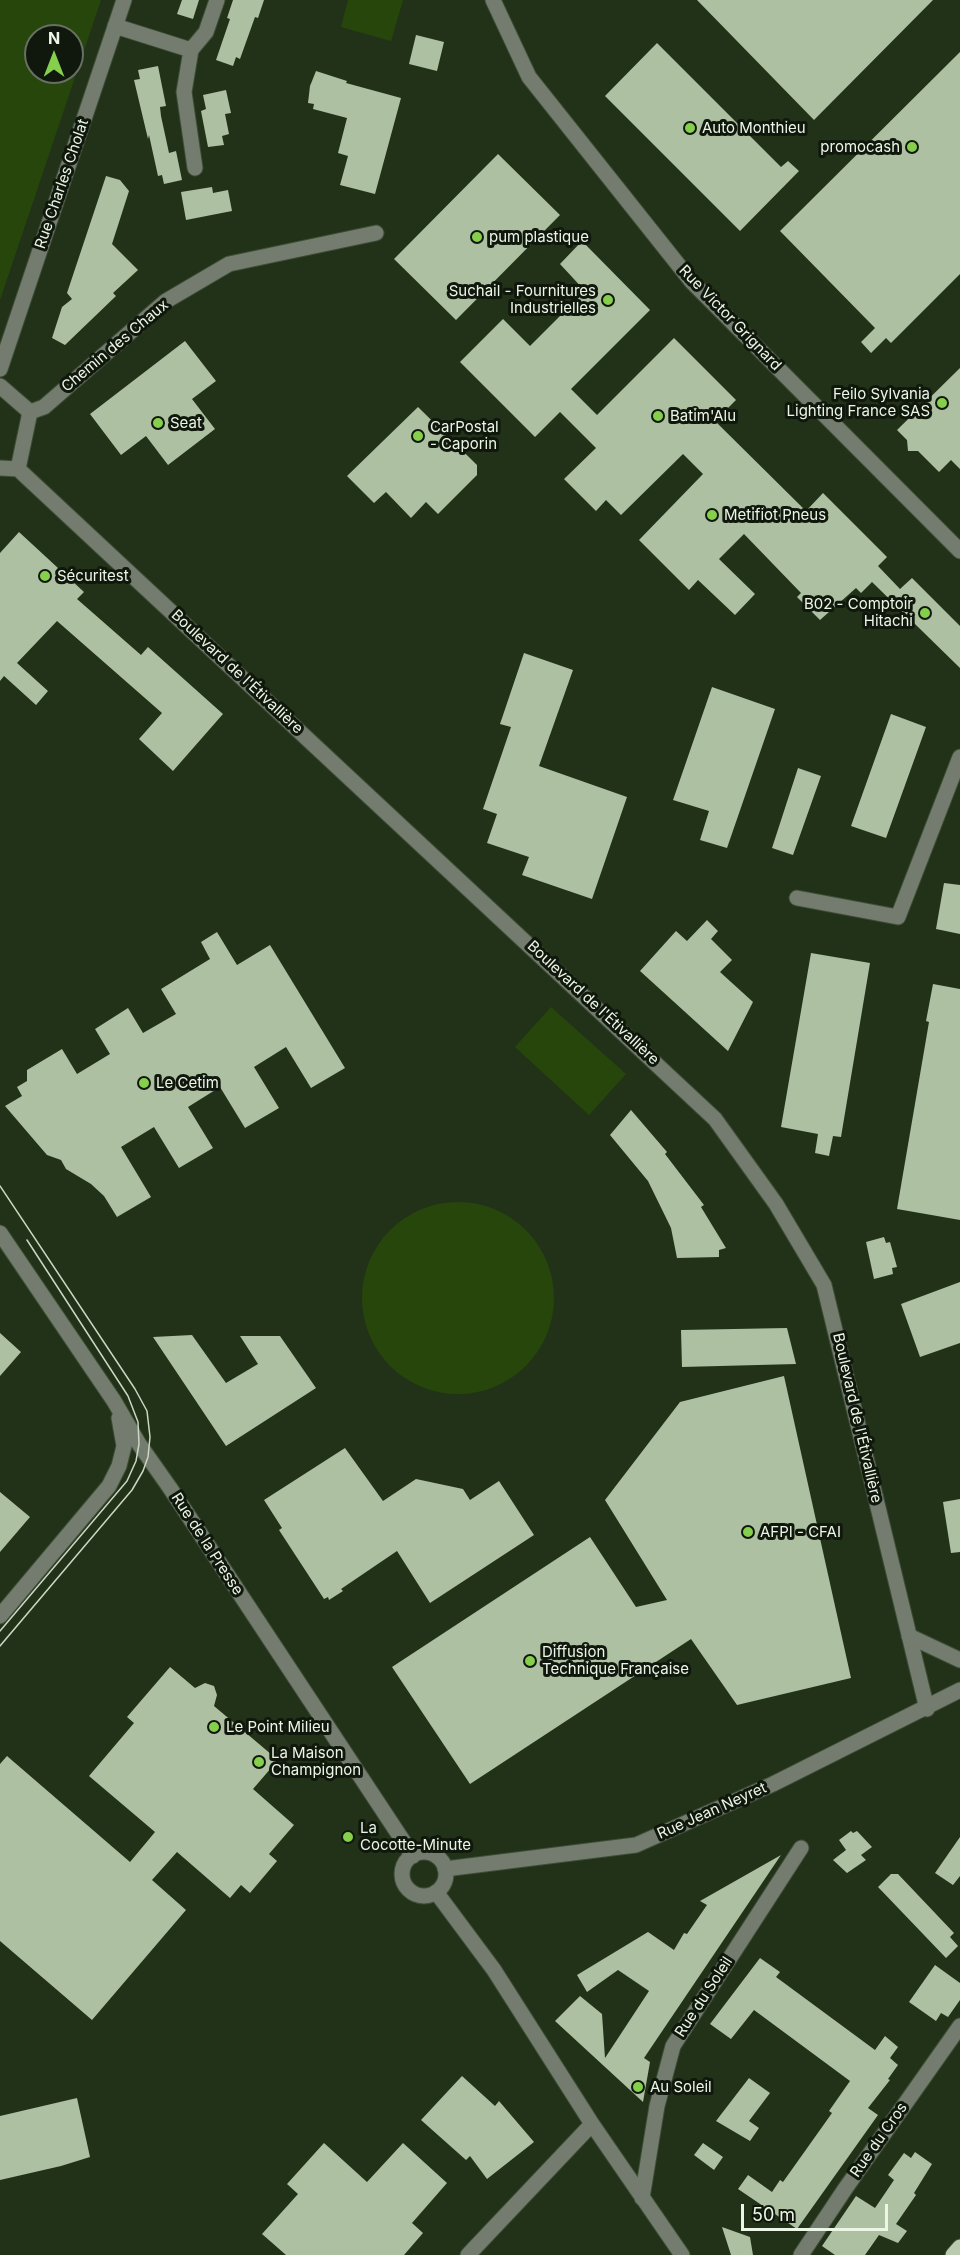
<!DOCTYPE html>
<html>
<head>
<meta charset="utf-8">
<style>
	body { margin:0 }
	#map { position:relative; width:960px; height:2255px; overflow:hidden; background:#223218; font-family:Inter,sans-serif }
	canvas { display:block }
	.north { position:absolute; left:24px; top:24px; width:60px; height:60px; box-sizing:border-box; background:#10170c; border:2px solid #687063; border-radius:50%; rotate:0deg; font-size:16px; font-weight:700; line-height:24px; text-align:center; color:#ecf6e6 }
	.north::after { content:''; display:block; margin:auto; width:21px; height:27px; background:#86cf4c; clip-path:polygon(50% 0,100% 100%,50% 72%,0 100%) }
	.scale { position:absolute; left:741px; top:2204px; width:147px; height:27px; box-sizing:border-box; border:3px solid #ecf6e6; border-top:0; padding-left:8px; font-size:18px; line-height:21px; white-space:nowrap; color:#ecf6e6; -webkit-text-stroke:4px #10170c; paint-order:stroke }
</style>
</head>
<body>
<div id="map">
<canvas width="960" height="2255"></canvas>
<div class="north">N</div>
<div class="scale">50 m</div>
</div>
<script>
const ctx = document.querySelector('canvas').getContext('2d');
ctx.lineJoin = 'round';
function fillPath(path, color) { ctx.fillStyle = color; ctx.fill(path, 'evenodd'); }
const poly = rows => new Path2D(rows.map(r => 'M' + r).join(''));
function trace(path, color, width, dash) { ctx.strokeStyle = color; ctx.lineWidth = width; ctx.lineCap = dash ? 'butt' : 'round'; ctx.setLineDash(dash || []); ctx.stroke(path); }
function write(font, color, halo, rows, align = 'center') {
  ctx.font = font + ' Inter,sans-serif'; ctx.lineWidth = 6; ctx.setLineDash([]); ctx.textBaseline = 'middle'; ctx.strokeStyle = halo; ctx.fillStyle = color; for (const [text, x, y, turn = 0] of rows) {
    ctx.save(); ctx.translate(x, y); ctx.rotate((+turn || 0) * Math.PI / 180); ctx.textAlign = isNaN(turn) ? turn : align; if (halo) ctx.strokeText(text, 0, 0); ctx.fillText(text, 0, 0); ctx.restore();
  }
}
fillPath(poly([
	[0,0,101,0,0,300],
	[36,36,72,36,72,72,36,72],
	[348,0,403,0,391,41,341,27],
	[551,1007,626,1074,589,1115,515,1047],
	'362 1298a96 96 0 1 1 192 0a96 96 0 1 1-192 0Z'
]), '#27460c');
fillPath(poly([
	[182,0,199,0,193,19,177,14],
	[233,0,264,0,258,18,255,17,240,59,236,57,233,66,216,60,230,19,227,18],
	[697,0,933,0,814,120],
	[416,35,444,42,437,71,409,64],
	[657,43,781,167,788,161,799,171,740,231,605,96],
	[960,52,960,274,891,343,886,338,871,353,861,342,875,328,780,231],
	[158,66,166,106,160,107,161,116,169,153,176,151,182,180,164,184,162,175,158,176,149,135,148,139,134,80,140,79,138,70],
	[316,71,347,81,346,83,401,98,375,194,340,185,348,156,338,153,347,118,313,109,314,104,308,103,310,86],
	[226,90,231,113,225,114,229,134,222,136,224,145,208,147,201,111,206,109,203,95],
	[498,154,560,215,456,320,394,259],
	[106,176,120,180,129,191,112,244,138,270,113,293,116,296,65,345,52,338,62,307,72,299,67,293],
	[212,187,213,193,228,190,232,211,186,220,181,192],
	[582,241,650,310,571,389,597,415,674,338,736,400,715,421,806,511,823,493,887,557,878,566,900,589,912,578,960,626,960,668,872,582,861,593,856,588,820,620,797,597,801,593,744,534,719,559,755,594,735,615,698,580,689,590,639,540,703,474,683,454,621,515,606,500,596,511,564,479,596,448,560,412,535,437,460,362,503,319,530,346,585,291,560,264],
	[185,341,216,381,192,399,215,429,168,465,146,436,121,455,90,414],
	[960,368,960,469,951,460,939,472,918,451,908,451,907,440,897,430],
	[418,407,477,465,477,475,438,514,426,502,411,518,386,492,374,503,347,476],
	[19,532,84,592,77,599,141,655,148,647,223,714,173,771,139,739,162,713,57,621,17,663,48,691,36,705,4,676,0,681,0,553],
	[524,653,573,670,539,766,627,797,592,899,522,875,529,857,487,843,497,814,483,809,511,727,500,724],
	[712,687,775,709,727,848,700,840,709,811,673,800],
	[891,714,926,727,886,838,851,826],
	[798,768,821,776,793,855,772,848],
	[944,883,960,885,960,934,936,929],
	[707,920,718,931,711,939,732,960,720,972,753,1002,728,1051,640,971,676,931,687,941],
	[217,932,237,965,270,945,345,1068,311,1088,286,1047,254,1067,279,1108,245,1128,220,1087,188,1107,213,1148,179,1168,154,1127,121,1147,151,1197,117,1217,104,1196,91,1184,66,1169,61,1160,47,1155,5,1106,22,1096,17,1087,27,1081,27,1070,62,1049,77,1074,110,1054,95,1029,128,1008,143,1033,176,1014,161,989,210,959,201,942],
	[811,953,870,963,841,1137,833,1136,829,1156,815,1153,818,1134,781,1127],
	[933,984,960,989,960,1220,897,1209,929,1022,926,1021],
	[631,1110,667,1152,665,1154,704,1205,701,1207,726,1248,719,1250,719,1257,677,1258,671,1228,648,1181,610,1135],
	[884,1237,886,1243,890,1242,897,1267,892,1268,893,1274,874,1279,866,1242],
	[960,1282,960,1343,920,1357,901,1304],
	[787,1328,796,1364,682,1367,681,1330],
	[0,1333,21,1352,0,1376],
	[192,1335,226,1383,258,1364,240,1336,280,1336,316,1388,226,1446,153,1337],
	[784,1376,851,1678,737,1705,691,1639,470,1784,392,1667,590,1537,636,1607,667,1600,605,1500,680,1402],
	[345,1448,383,1501,416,1479,463,1489,470,1500,499,1481,534,1535,430,1603,397,1551,341,1589,343,1591,329,1600,328,1597,324,1599,279,1530,282,1528,264,1500],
	[0,1492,30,1517,0,1552],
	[960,1499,960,1552,951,1553,943,1502],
	[170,1667,195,1688,205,1683,214,1686,217,1695,214,1706,278,1760,253,1789,294,1825,269,1854,277,1861,250,1893,241,1885,230,1898,177,1852,152,1880,186,1910,92,2020,0,1941,0,1764,7,1756,130,1862,155,1832,89,1776,134,1723,127,1717],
	[851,1831,853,1833,857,1831,872,1847,861,1855,866,1860,847,1873,833,1860,846,1850,839,1840],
	[960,1837,960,1876,953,1885,935,1873],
	[781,1855,644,2058,650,2062,643,2102,555,2021,580,1996,602,2014,605,2058,649,1991,618,1970,587,1992,577,1975,648,1932,674,1950,684,1933,687,1934,707,1905,700,1901],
	[891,1874,898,1874,954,1933,950,1937,958,1946,946,1958,878,1887],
	[760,1958,780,1972,776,1977,875,2050,885,2036,898,2047,890,2058,898,2065,888,2079,890,2080,868,2108,878,2115,797,2229,738,2189,748,2175,772,2192,780,2180,783,2182,832,2113,829,2111,850,2081,754,2010,731,2039,710,2024],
	[935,1965,960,1983,960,2000,948,2017,941,2013,936,2021,909,2002],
	[462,2076,495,2106,499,2101,534,2142,487,2179,470,2156,466,2160,421,2120],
	[749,2078,770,2093,749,2121,759,2128,750,2141,716,2121],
	[77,2098,90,2157,61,2166,0,2180,0,2116],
	[324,2143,367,2182,403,2143,447,2183,412,2223,423,2233,404,2255,286,2255,262,2234,298,2194,287,2184],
	[703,2143,723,2157,714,2170,694,2155],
	[915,2152,932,2164,914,2193,916,2195,896,2224,907,2231,898,2243,879,2235,865,2255,835,2255,822,2246,856,2196,875,2208,894,2180,888,2175,904,2153,911,2158],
	[722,2227,750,2237,753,2255,731,2255]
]), '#adc0a1');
const minor = poly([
	[493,0,529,77,692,282,960,551],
	[115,26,191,50,206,32,217,0],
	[191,50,184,92,195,168],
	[0,369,124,0],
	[0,386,30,412],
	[30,412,44,407,166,301,229,264,376,233],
	[0,468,18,469,715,1119,776,1204,824,1285,927,1709],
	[18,469,30,412],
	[797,898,898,917,960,757],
	[0,1233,114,1401,139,1444,170,1488,413,1856],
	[0,1616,109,1486,119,1466,124,1446,119,1418],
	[909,1636,960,1660],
	'402 1874a22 22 0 1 1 44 0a22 22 0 1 1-44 0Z',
	[445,1869,636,1845,773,1784,960,1690],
	[436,1892,494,1970,592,2124,682,2255],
	[642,2198,657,2106,673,2046,801,1848],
	[468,2255,592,2124],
	[801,2255,845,2189,960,2026]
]);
const major = poly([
	[953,2255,960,2247]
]);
trace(minor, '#3e4d35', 17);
trace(major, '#3e4d35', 17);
trace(minor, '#737c6f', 15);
trace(major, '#bacbb0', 15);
trace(poly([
	[0,1186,135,1389,147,1411,150,1437,148,1457,143,1471,132,1490,0,1646],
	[0,1631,127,1481,136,1461,139,1444,138,1422,128,1396,27,1240]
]), '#cbd6c4', 1.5);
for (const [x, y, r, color] of [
	[690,128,6,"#86cf4c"],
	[912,147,6,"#86cf4c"],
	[477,237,6,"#86cf4c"],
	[608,300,6,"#86cf4c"],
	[942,403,6,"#86cf4c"],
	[658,416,6,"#86cf4c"],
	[158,423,6,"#86cf4c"],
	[418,436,6,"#86cf4c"],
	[712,515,6,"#86cf4c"],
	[45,576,6,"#86cf4c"],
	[925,613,6,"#86cf4c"],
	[144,1083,6,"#86cf4c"],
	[748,1532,6,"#86cf4c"],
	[530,1661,6,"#86cf4c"],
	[214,1727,6,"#86cf4c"],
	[259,1762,6,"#86cf4c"],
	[348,1837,6,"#86cf4c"],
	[638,2087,6,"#86cf4c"]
]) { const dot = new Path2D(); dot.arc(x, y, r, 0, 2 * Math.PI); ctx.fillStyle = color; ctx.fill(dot); trace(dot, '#10170c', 2); }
write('15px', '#ecf6e6', '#10170c', [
	["Auto Monthieu",702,128],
	["promocash",900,147,"right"],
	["pum plastique",489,237],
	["Suchail - Fournitures",596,291,"right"],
	["Industrielles",596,308,"right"],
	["Feilo Sylvania",930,394,"right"],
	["Lighting France SAS",930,411,"right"],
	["Batim'Alu",670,416],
	["Seat",170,423],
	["CarPostal",430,427],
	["- Caporin",430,444],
	["Metifiot Pneus",724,515],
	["Sécuritest",57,576],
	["B02 - Comptoir",913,604,"right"],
	["Hitachi",913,621,"right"],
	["Le Cetim",156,1083],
	["AFPI - CFAI",760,1532],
	["Diffusion",542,1652],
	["Technique Française",542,1669],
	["Le Point Milieu",226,1727],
	["La Maison",271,1753],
	["Champignon",271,1770],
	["La",360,1828],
	["Cocotte-Minute",360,1845],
	["Au Soleil",650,2087]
], 'left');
write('15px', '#ecf6e6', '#10170c', [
	["Rue Charles Cholat",62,184,-71],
	["Rue Victor Grignard",730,318,46],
	["Chemin des Chaux",115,346,-40],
	["Boulevard de l'Étivallière",237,672,43],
	["Boulevard de l'Étivallière",593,1003,43],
	["Boulevard de l'Étivallière",857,1418,77],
	["Rue de la Presse",207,1544,57],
	["Rue Jean Neyret",712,1811,-24],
	["Rue du Soleil",704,1997,-57],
	["Rue du Cros",879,2140,-55]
]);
</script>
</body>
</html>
